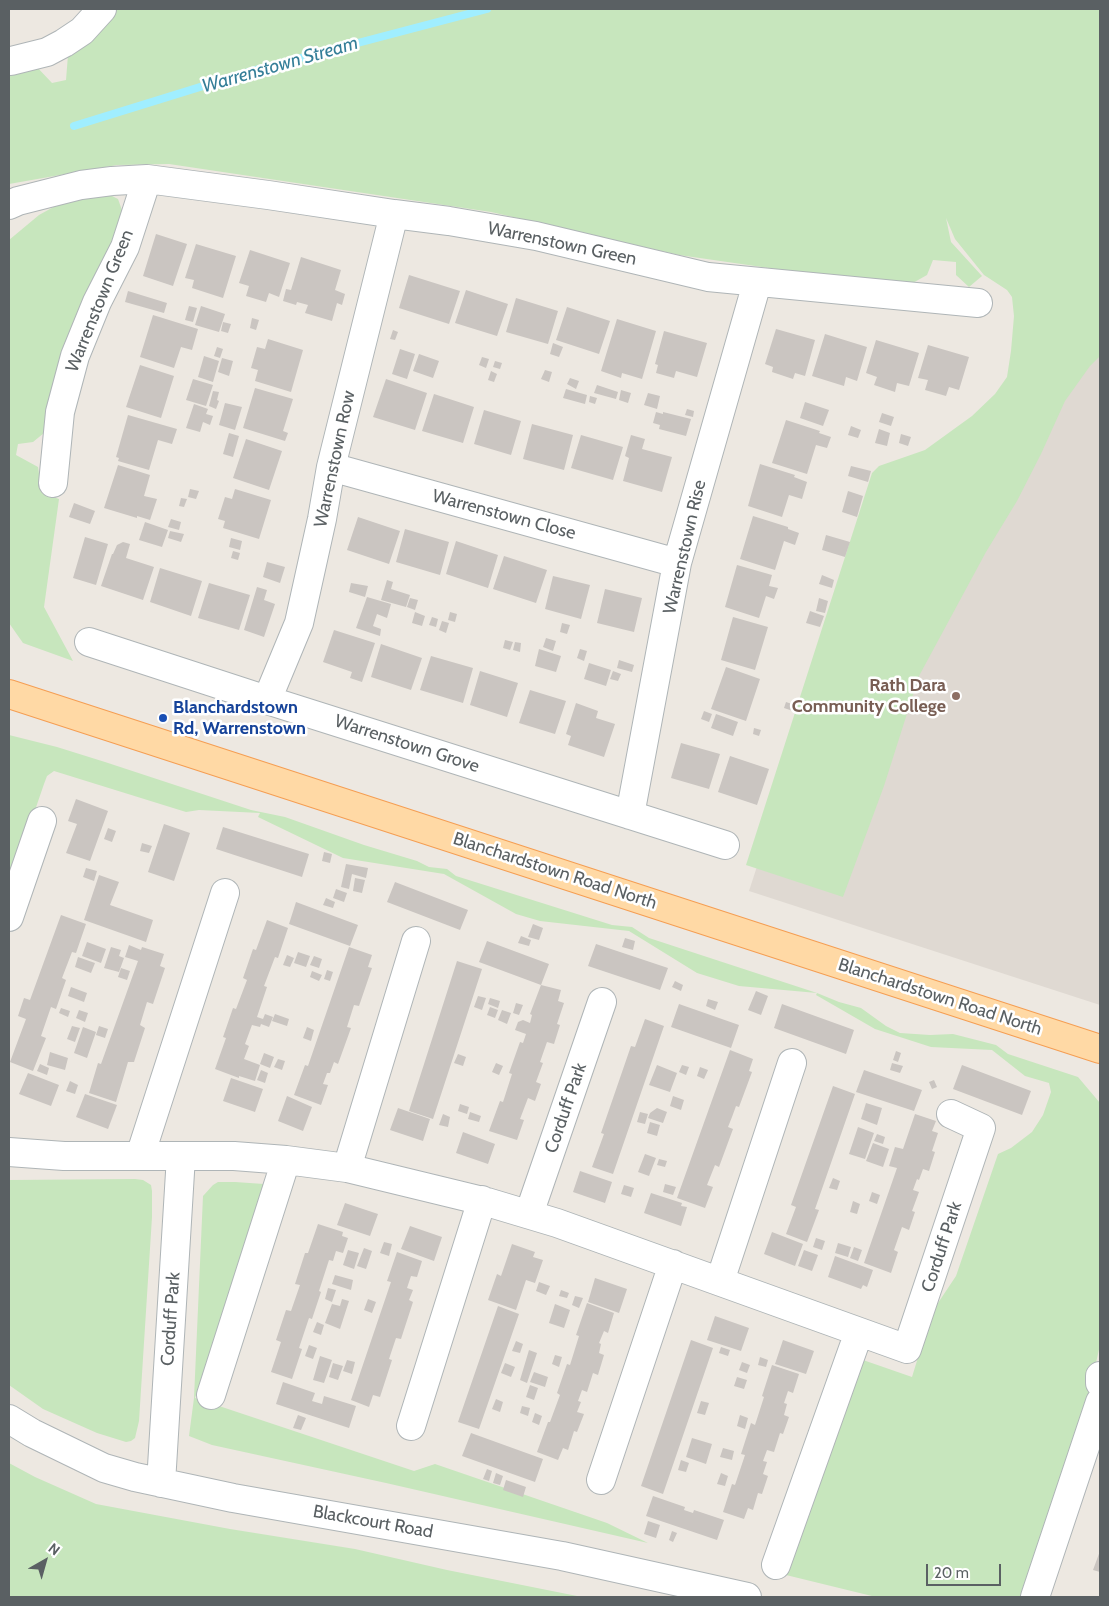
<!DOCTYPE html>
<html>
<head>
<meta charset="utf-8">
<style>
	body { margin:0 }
	#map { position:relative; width:1109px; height:1606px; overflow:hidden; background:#ede8e1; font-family:Cabin,sans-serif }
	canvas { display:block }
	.frame { position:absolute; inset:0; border:10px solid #5a6063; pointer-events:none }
	.north { position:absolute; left:20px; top:1536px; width:50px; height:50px; -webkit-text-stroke:4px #fff; paint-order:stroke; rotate:38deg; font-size:14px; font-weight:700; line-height:20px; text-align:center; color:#5a6063 }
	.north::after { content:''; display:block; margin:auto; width:18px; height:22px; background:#5a6063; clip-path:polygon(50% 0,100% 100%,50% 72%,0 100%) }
	.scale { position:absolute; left:926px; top:1564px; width:75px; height:22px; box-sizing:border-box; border:2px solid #5a6063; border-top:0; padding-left:6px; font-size:15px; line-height:18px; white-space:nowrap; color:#5a6063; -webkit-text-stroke:4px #fff; paint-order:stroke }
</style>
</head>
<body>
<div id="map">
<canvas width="1109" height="1606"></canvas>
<div class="frame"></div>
<div class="north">N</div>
<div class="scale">20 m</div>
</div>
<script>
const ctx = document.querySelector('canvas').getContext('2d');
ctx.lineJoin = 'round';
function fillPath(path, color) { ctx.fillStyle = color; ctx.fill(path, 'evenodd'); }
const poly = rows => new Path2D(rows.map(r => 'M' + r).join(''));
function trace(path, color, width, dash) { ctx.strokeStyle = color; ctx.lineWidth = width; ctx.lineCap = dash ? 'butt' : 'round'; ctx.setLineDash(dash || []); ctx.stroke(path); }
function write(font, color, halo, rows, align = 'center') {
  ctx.font = font + ' Cabin,sans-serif'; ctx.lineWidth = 5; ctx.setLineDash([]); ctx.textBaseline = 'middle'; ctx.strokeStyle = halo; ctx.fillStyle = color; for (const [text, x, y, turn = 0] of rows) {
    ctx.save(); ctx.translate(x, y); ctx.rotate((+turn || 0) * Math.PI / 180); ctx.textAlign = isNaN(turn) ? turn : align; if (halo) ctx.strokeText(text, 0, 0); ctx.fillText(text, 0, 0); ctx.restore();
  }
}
fillPath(poly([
	[1100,341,1100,1005,749,891,876,501]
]), '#dfd9d2');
fillPath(poly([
	[114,9,1100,9,1100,356,1090,366,1065,401,1041,454,1017,501,986,552,919,676,884,786,843,897,746,865,872,473,879,466,925,450,972,416,995,394,1007,377,1011,351,1014,316,1012,297,1007,290,984,275,955,239,946,218,951,242,982,276,969,287,956,275,956,262,933,260,927,275,911,284,838,278,679,255,491,212,169,164,117,165,9,184,9,72,35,65,52,83,66,80,68,55],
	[106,193,118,199,123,213,44,433,33,442,18,444,16,455,38,467,42,493,59,499,44,607,73,661,23,643,9,623,9,240,39,215,59,204],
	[9,735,57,747,105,762,251,810,285,817,364,845,417,861,429,867,447,869,456,876,612,925,632,927,649,938,817,993,839,1002,861,1008,886,1026,900,1033,930,1035,953,1034,996,1045,1008,1054,1078,1077,1100,1103,1100,1345,1086,1407,1022,1597,876,1597,786,1575,822,1469,863,1360,912,1377,932,1312,956,1276,998,1154,1011,1148,1032,1132,1043,1115,1051,1092,1049,1083,1025,1076,992,1050,931,1047,875,1029,816,995,817,993,739,986,697,973,629,931,540,921,516,914,444,874,343,858,258,817,260,813,199,810,186,812,54,771,47,776,44,784,9,886],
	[135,1179,143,1180,151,1185,152,1191,152,1217,139,1421,135,1438,131,1441,126,1442,97,1433,43,1409,9,1385,9,1180],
	[218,1182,235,1182,264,1184,195,1398,414,1471,435,1464,607,1523,648,1543,386,1483,212,1445,189,1436,194,1398,203,1196,213,1185],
	[9,1463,35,1477,96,1504,230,1529,355,1549,447,1570,582,1597,9,1597]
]), '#c7e6bd');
trace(poly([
	[74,126,255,70,487,9]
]), '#a0eeff', 8);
fillPath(poly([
	[156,234,187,244,173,286,143,276],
	[196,244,236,256,223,298,192,288,194,280,185,278],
	[250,250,290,263,279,297,269,293,266,302,246,296,249,286,239,283],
	[301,257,341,270,335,290,345,294,342,305,337,303,332,321,305,313,308,305,297,302,296,305,283,301,286,289,291,290],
	[409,275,460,291,449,324,399,308],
	[466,290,508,304,497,336,455,323],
	[128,291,167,303,164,313,125,302],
	[516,298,558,311,548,344,506,332],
	[189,306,197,308,193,322,185,320],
	[201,306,225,314,219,332,195,325],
	[567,307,610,321,599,354,556,340],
	[153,315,198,329,192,350,181,347,174,368,140,357],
	[252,318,259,320,256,330,250,328],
	[617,319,656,331,642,379,622,373,621,378,601,371],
	[223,322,231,324,228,333,221,331],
	[776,329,815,340,805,376,795,373,793,379,772,372,773,367,765,364],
	[393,330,398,332,395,340,390,339],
	[664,331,707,343,697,377,676,371,674,378,656,373,658,365,655,364],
	[825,334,867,347,857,381,846,377,844,386,812,376],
	[268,339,303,350,291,392,255,381,258,370,251,368,257,347,265,349],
	[876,340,919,353,909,386,897,383,895,392,874,385,877,377,866,373],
	[553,343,563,347,559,357,550,354],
	[928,345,969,357,959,390,949,387,946,396,925,390,928,380,918,378],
	[217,347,223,349,220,358,214,356],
	[400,349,415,354,407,379,392,374],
	[419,354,439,361,433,378,413,371],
	[204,356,219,361,213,382,198,377],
	[482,357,489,359,486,368,479,365],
	[222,358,233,361,229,376,218,372],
	[495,361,502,363,500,369,493,367],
	[140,365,174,376,161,418,126,407],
	[545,370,552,372,549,382,541,379],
	[491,371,497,374,494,382,488,380],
	[570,378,579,381,576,389,567,384],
	[193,379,213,385,206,406,186,400],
	[386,379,427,393,415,430,373,417],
	[597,385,618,392,616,399,594,393],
	[255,388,293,399,283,431,288,433,285,441,243,428],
	[566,389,587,395,585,404,563,398],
	[621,390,631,393,628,403,619,400],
	[213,391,219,392,217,400,219,401,216,409,209,406],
	[648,393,660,396,657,409,644,405],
	[434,394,474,407,463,443,422,431],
	[590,396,597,398,595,404,589,402],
	[805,402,829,410,823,426,800,418],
	[225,403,242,407,235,430,219,425],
	[194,404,208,409,206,414,213,416,210,425,203,422,200,432,186,428],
	[687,409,694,411,693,417,685,415],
	[484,410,521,421,511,455,474,444],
	[656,412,663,414,663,412,691,419,686,436,659,429,660,425,653,423],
	[882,413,894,417,891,426,879,422],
	[128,415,177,429,172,444,158,440,149,470,118,461,119,458,116,457],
	[786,420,820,431,819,433,831,437,827,448,816,445,807,474,772,463],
	[532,424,573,435,564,470,523,459],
	[851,426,861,430,858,438,848,435],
	[879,429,890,433,887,446,875,443],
	[229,433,239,436,233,457,223,454],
	[901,434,911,437,908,446,899,443],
	[581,435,623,447,613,480,571,468],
	[631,435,645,439,642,449,672,457,662,492,623,481,629,458,625,456],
	[246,439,282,451,269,490,233,478],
	[760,464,795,475,794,477,807,482,802,499,789,495,782,517,748,506],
	[118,465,150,475,144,496,157,499,150,520,137,516,137,518,104,508],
	[851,466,871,471,868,482,848,476],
	[190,489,199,491,196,499,188,497],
	[235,489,271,500,259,539,223,528,225,521,218,519,225,497,232,499],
	[848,491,863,496,857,517,842,512],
	[181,498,187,499,184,507,179,506],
	[74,503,95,511,90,524,69,517],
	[753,516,788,527,788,529,799,533,795,545,784,541,775,570,740,559],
	[358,517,400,531,389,564,347,550],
	[171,519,181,522,179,530,168,527],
	[145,522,168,530,162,547,139,540],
	[405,529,449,542,440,575,396,562],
	[170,531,184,534,181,542,168,538],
	[826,535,850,542,845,557,822,550],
	[85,537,108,544,96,585,73,578],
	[231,538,242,541,240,550,229,547],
	[456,541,498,555,488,588,446,574],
	[123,542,130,544,126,558,154,567,143,600,101,586,112,554,113,554,117,545],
	[233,551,240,553,238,560,231,558],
	[504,556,547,570,536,603,493,589],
	[267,562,285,567,280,583,263,577],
	[737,565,772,575,769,586,778,588,774,599,766,596,759,618,725,607],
	[160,568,202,581,191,616,150,602],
	[822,575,834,580,832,588,819,584],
	[553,576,590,585,581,619,545,609],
	[387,580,393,582,391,589,410,595,406,607,381,600],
	[209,583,250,595,239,630,198,618],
	[351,583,368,586,365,597,349,592],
	[257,587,267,590,264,600,275,604,264,637,244,630],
	[605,589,642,598,634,632,597,623],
	[367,597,391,604,387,618,377,614,373,626,381,629,380,636,356,628],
	[410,598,418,600,415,610,407,607],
	[819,598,828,601,825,613,816,611],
	[810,611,824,616,820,627,806,623],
	[415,612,425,616,422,626,412,623],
	[450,612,457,614,455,622,448,620],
	[432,617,438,619,436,627,429,625],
	[733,617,768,627,755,670,721,660],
	[442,621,449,623,446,633,439,630],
	[562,623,570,625,567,634,560,632],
	[334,630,375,643,362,682,350,678,352,672,323,662],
	[546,638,556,641,553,651,543,647],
	[505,640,513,642,510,650,503,648],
	[515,642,521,643,520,652,513,650],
	[381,644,422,658,411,690,371,677],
	[539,649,561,656,556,672,535,666],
	[580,649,587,651,584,661,577,658],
	[431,656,473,668,463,703,420,690],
	[619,660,634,665,632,672,617,668],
	[589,663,611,670,606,686,584,679],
	[726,667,760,679,746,721,711,709],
	[480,671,518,683,507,717,470,705],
	[613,671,621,674,618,681,610,679],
	[530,690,566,701,555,734,519,723],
	[786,702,795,705,793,711,784,708],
	[576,703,598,711,596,718,615,724,604,757,568,745,571,736,566,734],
	[704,711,712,714,709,722,701,719],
	[716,714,738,722,733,736,711,728],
	[754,728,761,730,759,736,753,734],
	[681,743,720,754,709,789,671,778],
	[730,756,769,769,757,805,718,792],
	[76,799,108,811,90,861,66,853,77,824,68,821],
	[164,824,190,833,174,881,148,872],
	[223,827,309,854,302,877,216,849],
	[108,828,116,831,112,842,104,839],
	[142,843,152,846,149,853,140,851],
	[324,852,332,854,330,863,322,861],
	[346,864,368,868,366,878,352,874,349,889,341,887],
	[86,868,97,871,94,881,83,877],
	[99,875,119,882,110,905,153,920,146,942,84,920],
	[355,878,365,880,362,893,353,891],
	[395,882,468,910,460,930,387,902],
	[336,889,347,893,344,902,333,898],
	[326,898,335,902,333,908,323,905],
	[296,902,358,925,350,946,289,924],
	[61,915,86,924,76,953,72,952,62,978,66,980,56,1009,51,1007,41,1036,46,1038,33,1071,10,1062,26,1019,18,1016,24,998,30,1000],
	[267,920,288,928,278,958,275,957,264,986,267,987,257,1017,263,1019,265,1014,273,1017,269,1027,261,1024,260,1027,252,1025,245,1044,249,1046,244,1059,260,1065,255,1081,239,1076,239,1078,215,1069,226,1038,223,1037,233,1008,236,1009,247,980,243,978,253,949,256,950],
	[533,924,543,928,539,940,528,937],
	[521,936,531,940,529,946,518,943],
	[625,938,635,941,633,950,622,947],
	[487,941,549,964,541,985,561,990,558,1001,564,1003,557,1024,560,1025,554,1044,547,1042,540,1062,543,1063,536,1082,541,1084,535,1101,528,1098,520,1119,524,1120,517,1140,489,1131,500,1101,503,1102,512,1074,509,1073,520,1042,523,1043,526,1034,515,1030,518,1022,523,1020,530,1023,532,1015,530,1014,541,985,479,962],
	[87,942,106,949,101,963,82,956],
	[596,944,668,968,660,990,588,966],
	[129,945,141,950,142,947,164,954,160,966,165,968,153,1004,147,1002,140,1025,145,1028,134,1062,128,1062,116,1102,89,1093,98,1063,101,1064,138,961,125,957],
	[111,947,121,950,119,956,124,958,119,972,104,968],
	[349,947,372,955,368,967,372,968,359,1006,354,1005,347,1027,351,1028,338,1064,334,1062,330,1073,327,1073,323,1084,328,1085,321,1105,294,1095,305,1065,308,1066],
	[298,952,310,956,306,967,294,963],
	[287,955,294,958,290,967,283,965],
	[314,956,322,959,319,968,310,965],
	[78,957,95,963,91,973,75,967],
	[457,961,482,969,433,1119,409,1111],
	[121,968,130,971,127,980,118,977],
	[327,970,333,972,330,981,324,979],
	[312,971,322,975,319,981,310,977],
	[675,981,683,985,681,991,672,987],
	[71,987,87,993,84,1002,68,996],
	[756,991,768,996,761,1015,748,1010],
	[478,996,486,998,482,1010,474,1007],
	[490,998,500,1001,498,1008,488,1004],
	[708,999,718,1002,715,1010,706,1006],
	[516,1003,523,1005,519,1015,513,1013],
	[679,1004,739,1025,731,1048,671,1027],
	[782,1004,854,1030,846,1054,774,1028],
	[490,1007,498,1010,495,1018,487,1015],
	[61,1008,70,1011,68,1017,59,1013],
	[79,1010,88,1013,85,1022,76,1018],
	[502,1010,511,1013,507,1024,498,1020],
	[275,1014,289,1019,287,1026,272,1021],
	[645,1019,664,1026,613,1174,592,1167,604,1134,601,1133,631,1046,635,1047],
	[72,1026,80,1028,75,1042,67,1039],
	[99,1026,108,1029,105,1038,96,1035],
	[83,1027,96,1032,87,1058,74,1053],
	[307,1027,314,1030,311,1041,303,1038],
	[730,1050,753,1059,749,1071,752,1072,739,1107,736,1106,732,1117,728,1127,733,1129,719,1167,715,1165,707,1185,713,1187,705,1208,677,1198],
	[896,1051,901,1053,898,1062,893,1060],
	[50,1052,68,1058,65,1070,47,1065],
	[264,1053,274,1057,270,1068,260,1064],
	[458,1054,466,1057,463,1066,454,1063],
	[278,1059,285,1061,282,1070,274,1067],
	[496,1063,503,1066,499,1075,492,1072],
	[892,1063,903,1066,900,1073,890,1070],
	[40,1064,49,1068,47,1075,37,1071],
	[657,1065,677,1073,670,1092,649,1085],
	[682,1065,689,1067,686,1075,679,1072],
	[962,1065,1031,1091,1022,1115,953,1089],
	[700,1067,708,1070,704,1079,697,1076],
	[261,1070,268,1073,265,1083,257,1080],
	[864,1070,922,1090,914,1111,856,1092],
	[28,1073,59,1085,51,1106,19,1094],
	[231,1078,263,1089,255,1112,223,1101],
	[934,1080,937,1087,932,1089,929,1082],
	[70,1081,78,1085,75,1094,66,1091],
	[833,1086,855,1094,815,1209,819,1210,807,1242,786,1234,796,1207,791,1205],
	[85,1094,117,1105,108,1129,76,1117],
	[287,1096,312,1107,303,1131,278,1121],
	[673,1096,684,1100,681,1110,670,1106],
	[866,1103,882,1108,877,1125,861,1119],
	[460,1104,469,1107,467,1114,458,1111],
	[398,1108,430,1119,423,1141,390,1130],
	[657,1108,667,1112,663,1123,648,1118,650,1113],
	[470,1112,481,1116,479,1122,468,1119],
	[640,1112,648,1114,645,1124,637,1122],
	[443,1114,450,1117,448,1127,439,1125],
	[915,1114,936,1121,932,1131,938,1133,932,1151,935,1152,929,1171,923,1169,919,1180,917,1179,913,1190,919,1192,912,1211,915,1212,909,1230,902,1227,894,1250,898,1252,891,1273,864,1263,897,1168,889,1166,895,1147,903,1149],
	[650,1122,660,1125,657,1136,647,1133],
	[858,1127,874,1133,865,1159,849,1154],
	[463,1132,495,1144,488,1164,456,1153],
	[877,1134,885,1137,883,1144,874,1141],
	[873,1143,889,1149,883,1167,866,1161],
	[645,1154,656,1158,649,1176,638,1172],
	[659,1159,667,1161,665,1167,657,1165],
	[580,1171,612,1182,605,1203,573,1192],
	[833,1178,840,1181,837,1190,829,1188],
	[665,1184,676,1187,673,1195,663,1192],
	[624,1185,634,1188,631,1197,621,1194],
	[872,1192,880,1195,877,1204,869,1201],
	[651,1193,682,1203,681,1206,687,1207,681,1226,644,1213],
	[853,1201,860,1204,857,1214,850,1212],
	[345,1203,378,1214,370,1236,337,1225],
	[318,1224,343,1232,342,1236,348,1238,343,1253,336,1251,333,1261,329,1260,319,1291,321,1292,312,1319,309,1318,299,1348,302,1349,292,1379,271,1372,281,1342,276,1340,286,1310,291,1311,300,1285,295,1284,305,1253,308,1253],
	[410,1226,442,1237,434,1261,401,1249],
	[772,1232,803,1244,795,1266,764,1254],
	[816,1238,825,1241,822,1250,813,1247],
	[384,1242,392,1244,389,1256,380,1253],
	[838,1243,851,1247,848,1257,835,1253],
	[512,1244,535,1252,533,1257,543,1260,535,1283,526,1280,516,1310,488,1300,497,1274,501,1276],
	[854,1247,862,1250,858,1261,850,1258],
	[364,1248,372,1251,366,1269,357,1266],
	[348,1250,359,1253,354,1269,343,1265],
	[804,1250,818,1255,812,1271,798,1266],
	[397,1252,422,1261,417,1277,411,1276,407,1288,413,1290,409,1300,413,1302,401,1339,396,1338,389,1359,392,1360,380,1397,373,1395,369,1407,351,1400,391,1282,387,1281],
	[835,1256,873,1270,867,1287,863,1285,861,1289,828,1277],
	[335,1275,353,1280,351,1290,332,1284],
	[595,1278,627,1289,619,1313,588,1302],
	[539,1282,550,1286,546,1295,536,1291],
	[328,1288,336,1290,332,1302,325,1299],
	[561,1290,569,1293,567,1298,559,1296],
	[575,1296,583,1298,579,1308,572,1305],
	[342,1299,349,1301,340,1329,325,1323,332,1304,340,1306],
	[368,1299,376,1302,372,1313,364,1310],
	[587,1303,614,1313,608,1333,604,1331,599,1343,601,1344,599,1353,604,1355,598,1375,593,1373,587,1392,582,1390,578,1401,581,1402,577,1412,584,1414,577,1432,574,1431,568,1450,563,1448,558,1460,537,1452,548,1422,550,1422,560,1395,557,1393,567,1364,570,1365,579,1336,576,1335],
	[555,1304,570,1310,564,1328,549,1323],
	[498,1306,519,1314,479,1429,458,1422],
	[715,1316,749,1328,741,1351,707,1340],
	[317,1322,324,1325,321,1335,313,1332],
	[691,1340,713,1348,663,1494,641,1486],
	[783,1340,814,1351,806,1374,775,1364],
	[516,1341,523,1344,520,1353,512,1351],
	[309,1345,317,1348,313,1359,305,1356],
	[721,1347,730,1350,728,1356,719,1353],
	[529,1350,537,1353,527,1383,520,1380],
	[555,1355,562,1357,559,1367,552,1364],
	[320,1356,332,1360,324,1383,313,1380],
	[760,1357,768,1360,766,1367,758,1365],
	[347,1360,355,1362,352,1374,343,1371],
	[742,1362,750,1365,747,1373,739,1370],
	[333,1363,343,1366,338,1380,329,1377],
	[505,1363,515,1367,511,1377,501,1373],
	[772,1365,799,1374,793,1393,788,1391,784,1403,787,1404,784,1415,789,1417,783,1434,780,1433,774,1452,767,1450,763,1461,767,1462,763,1474,768,1476,762,1494,758,1493,753,1510,748,1508,744,1519,723,1512,732,1484,735,1485,745,1455,741,1454,751,1423,755,1425,764,1397,762,1396],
	[534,1372,548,1377,545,1387,530,1382],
	[737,1377,747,1380,744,1389,734,1386],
	[283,1382,315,1393,312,1401,322,1404,324,1396,356,1406,349,1428,276,1404],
	[530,1385,538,1388,534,1400,526,1397],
	[496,1399,503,1402,500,1412,492,1409],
	[701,1401,709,1403,705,1415,697,1413],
	[522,1406,530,1408,528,1416,520,1413],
	[535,1413,542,1416,539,1425,532,1422],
	[298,1415,306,1418,301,1430,293,1428],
	[740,1415,748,1418,745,1429,737,1426],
	[471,1433,543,1459,535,1482,462,1456],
	[692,1438,712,1444,706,1464,686,1457],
	[723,1448,734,1451,732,1460,720,1457],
	[681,1460,689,1463,686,1472,678,1470],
	[487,1469,492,1471,489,1481,483,1479],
	[496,1473,503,1476,500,1485,493,1483],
	[721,1473,728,1476,725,1486,717,1484],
	[506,1480,526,1487,523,1497,503,1490],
	[653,1496,685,1507,684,1510,693,1513,694,1510,724,1520,717,1540,646,1516],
	[648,1521,660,1525,656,1538,644,1534],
	[672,1531,677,1533,673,1542,669,1540],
	[1100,1551,1100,1572,1093,1570]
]), '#cac5c1');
const minor = poly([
	[11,61,47,52,64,43,82,31,102,9],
	[9,205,18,201,81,185,112,181,147,179,268,195,394,214,449,221,536,236,708,277,978,303],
	[331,467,677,563],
	[53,483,60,412,75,356,97,302,125,247,147,179],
	[89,642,267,700,725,845],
	[267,700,299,623,322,519,331,467,394,214],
	[630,815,677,563,757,283],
	[9,917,42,821],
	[9,1152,64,1156,234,1156,286,1160,347,1168,487,1202,557,1223,907,1349,981,1128,951,1114],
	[140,1156,225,893],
	[347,1168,416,941],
	[529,1214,602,1002],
	[720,1281,792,1063],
	[1100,1376,1100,1383],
	[211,1395,286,1160],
	[9,1419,32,1433,104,1468,135,1477,233,1498,562,1556,747,1597],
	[411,1426,482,1200],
	[601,1480,673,1264],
	[161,1483,181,1156],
	[776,1565,859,1332],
	[1035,1597,1100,1402]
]);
const major = poly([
	[9,694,1100,1049]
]);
trace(minor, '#afb5b7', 30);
trace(major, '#f59e53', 30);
trace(minor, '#fff', 28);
trace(major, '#ffd9a5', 28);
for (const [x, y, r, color] of [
	[956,696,5,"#8d6e63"],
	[163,718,5,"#1a4fb4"]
]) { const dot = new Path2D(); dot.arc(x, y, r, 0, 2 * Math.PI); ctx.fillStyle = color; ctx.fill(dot); trace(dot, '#fff', 2); }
write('18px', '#5a6063', '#fff', [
	["Warrenstown Green",562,244,12],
	["Warrenstown Green",100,301,-68],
	["Warrenstown Row",335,459,-78],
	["Warrenstown Close",504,515,15],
	["Warrenstown Rise",685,547,-77],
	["Warrenstown Grove",407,744,18],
	["Blanchardstown Road North",555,871,18],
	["Blanchardstown Road North",940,997,18],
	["Corduff Park",566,1108,-71],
	["Corduff Park",942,1247,-72],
	["Corduff Park",171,1319,-86],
	["Blackcourt Road",373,1522,10]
]);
write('bold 18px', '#785e54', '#fff', [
	["Rath Dara",946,686],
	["Community College",946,707]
], 'right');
write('bold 18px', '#164399', '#fff', [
	["Blanchardstown",173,708],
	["Rd, Warrenstown",173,729]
], 'left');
write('italic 19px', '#347e98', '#fff', [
	["Warrenstown Stream",280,65,-16]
]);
</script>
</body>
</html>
